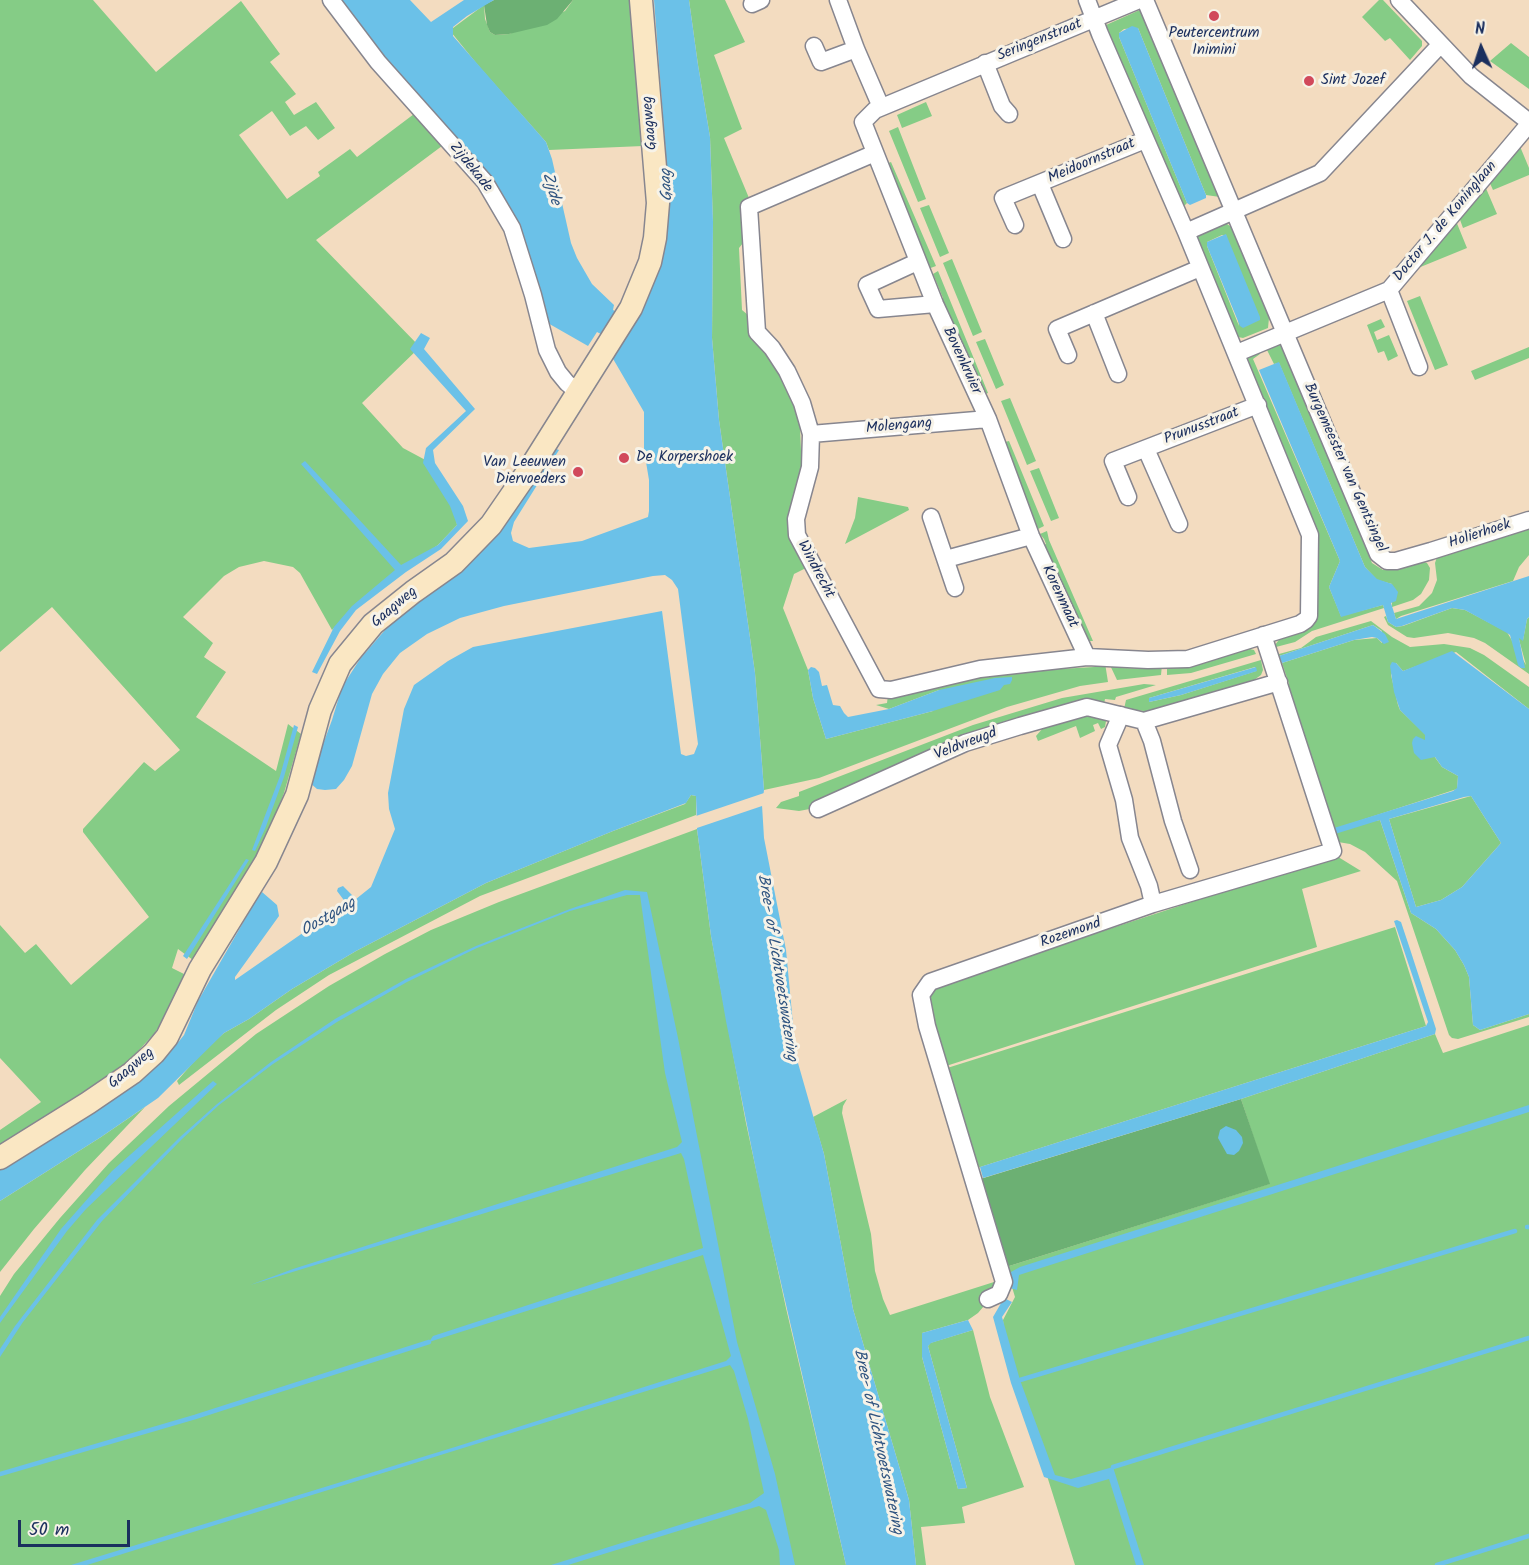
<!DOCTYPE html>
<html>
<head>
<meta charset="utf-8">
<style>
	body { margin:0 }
	#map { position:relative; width:1529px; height:1565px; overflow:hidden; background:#f3dcc0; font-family:Kalam,sans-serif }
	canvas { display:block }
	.north { position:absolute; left:1451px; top:18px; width:60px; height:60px; -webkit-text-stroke:4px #f7f3e8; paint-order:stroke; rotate:357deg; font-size:16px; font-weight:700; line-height:24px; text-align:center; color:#1b2f5e }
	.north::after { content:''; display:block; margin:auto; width:21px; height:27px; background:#1b2f5e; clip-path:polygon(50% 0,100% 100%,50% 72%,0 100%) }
	.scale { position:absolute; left:18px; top:1520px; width:112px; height:27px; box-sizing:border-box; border:3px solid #1b2f5e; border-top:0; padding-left:8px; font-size:18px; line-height:21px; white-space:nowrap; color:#1b2f5e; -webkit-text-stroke:4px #f7f3e8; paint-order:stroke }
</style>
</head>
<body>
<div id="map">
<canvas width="1529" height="1565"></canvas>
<div class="north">N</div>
<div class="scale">50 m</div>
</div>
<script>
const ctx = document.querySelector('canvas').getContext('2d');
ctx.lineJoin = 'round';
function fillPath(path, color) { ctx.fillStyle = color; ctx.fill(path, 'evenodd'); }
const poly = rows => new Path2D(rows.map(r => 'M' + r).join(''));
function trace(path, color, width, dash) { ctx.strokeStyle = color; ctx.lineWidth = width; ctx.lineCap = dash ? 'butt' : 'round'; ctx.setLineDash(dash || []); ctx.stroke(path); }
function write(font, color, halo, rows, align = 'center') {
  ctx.font = font + ' Kalam,sans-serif'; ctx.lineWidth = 6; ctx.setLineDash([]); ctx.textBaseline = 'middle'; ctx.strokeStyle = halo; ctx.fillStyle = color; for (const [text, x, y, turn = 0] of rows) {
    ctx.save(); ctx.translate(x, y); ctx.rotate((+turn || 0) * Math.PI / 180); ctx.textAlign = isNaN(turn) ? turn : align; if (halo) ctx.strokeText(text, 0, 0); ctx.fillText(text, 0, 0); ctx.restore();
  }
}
fillPath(poly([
	[0,0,93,0,156,72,241,1,280,54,270,62,296,94,285,102,294,115,316,102,335,128,318,140,306,126,290,136,272,111,239,135,287,199,320,176,318,172,350,149,357,157,414,114,442,146,316,240,420,347,362,403,403,448,431,463,455,506,457,525,438,545,368,594,332,630,300,573,293,567,264,561,239,567,224,576,183,617,213,643,204,657,226,672,196,717,276,771,288,724,301,734,284,793,270,830,257,856,193,960,178,949,172,968,184,974,168,1012,154,1034,124,1066,0,1147,0,1130,41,1102,0,1058,0,925,25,953,36,944,71,985,149,917,83,832,83,829,144,762,155,771,180,750,52,607,0,652],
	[573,0,631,0,643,146,549,150,546,142,481,69,451,32,453,28,484,5,485,19,490,32,495,35,509,34,565,11],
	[689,0,725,0,745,42,714,55,742,129,724,138,749,198,741,209,743,243,739,248,742,310,748,315,748,331,788,383,800,427,806,568,794,574,783,608,808,670,813,698,826,739,933,711,939,690,889,709,876,705,887,703,888,695,976,674,1094,667,1098,663,1105,663,1108,682,1080,686,1007,707,819,778,764,790,755,673,719,420,712,338,713,222,710,137,698,65],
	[1379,0,1383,0,1422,41,1422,46,1410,60,1390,38,1385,41,1362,17],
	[1142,9,1220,197,1206,195,1138,28,1124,29,1119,33,1119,37,1187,203,1181,209,1105,28,1106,25],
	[1511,43,1529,57,1529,89,1490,61],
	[926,102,932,116,902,128,897,115],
	[898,127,926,199,918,202,889,131],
	[1519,144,1529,168,1529,175,1493,190,1489,181],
	[891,162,936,266,925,270,886,164],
	[1485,186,1497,214,1463,228,1459,217],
	[929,205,949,253,940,257,920,208],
	[1456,221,1467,248,1418,268],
	[1224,222,1233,228,1269,318,1268,328,1243,338,1238,337,1194,237],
	[1222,235,1226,235,1239,326,1207,246,1207,242],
	[952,259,982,332,973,336,943,263],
	[938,271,988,393,983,395,939,299,943,298,933,274],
	[1420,296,1448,365,1435,370,1407,301],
	[1381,319,1385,327,1374,332,1377,340,1389,335,1398,356,1388,361,1384,351,1378,353,1367,325],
	[985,339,1004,385,996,389,976,342],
	[1281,344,1372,563,1383,570,1393,569,1421,561,1427,563,1430,568,1429,580,1421,594,1413,600,1392,607,1392,584,1377,580,1365,567,1279,363,1274,364,1267,350],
	[1529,347,1529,358,1475,380,1471,371],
	[1259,351,1260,354,1253,359,1340,561,1329,587,1341,616,1383,605,1384,608,1312,631,1295,642,1276,647,1275,645,1281,637,1310,628,1315,623,1315,532,1245,357],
	[1010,398,1036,461,1027,465,1001,401],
	[1009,441,1044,526,1038,529,1034,520,1030,521,1005,442],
	[1039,468,1059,518,1051,521,1030,471],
	[858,497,908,507,909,510,845,544,855,518],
	[1529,527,1529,555,1519,567,1513,581,1401,616,1396,619,1394,613,1419,606,1432,593,1437,580,1435,563,1437,557],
	[1047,531,1049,540,1093,641,1087,641,1041,546,1046,544,1044,539,1040,534],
	[1452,608,1465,610,1507,632,1526,665,1518,636,1523,640,1527,619,1529,617,1529,674,1485,643,1474,638,1448,633,1414,638,1407,637,1388,625,1384,617,1386,616,1388,622,1396,627,1403,626],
	[1371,621,1392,637,1410,647,1444,644,1470,648,1484,655,1529,687,1529,709,1456,652,1403,671,1396,663,1391,675,1398,705,1400,710,1425,734,1428,757,1434,756,1442,767,1458,776,1457,789,1334,829,1380,820,1411,913,1436,929,1455,950,1464,965,1469,977,1473,1025,1480,1030,1529,1014,1529,1017,1458,1039,1452,1038,1449,1035,1397,881,1365,852,1350,844,1338,842,1285,686,1289,684,1282,663,1354,640,1377,638,1382,643,1382,631,1373,625,1279,656,1279,654,1301,648,1316,637],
	[1246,648,1254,650,1256,654,1191,673,1167,675,1167,666],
	[1261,660,1263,670,1261,675,1254,680,1154,712,1124,709,1126,700],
	[1255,667,1256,671,1181,695,1149,702,1149,698],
	[1109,663,1115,663,1120,668,1156,669,1162,665,1161,675,1117,680],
	[1144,684,1156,685,1116,697,1115,700,1105,699,1104,704,1084,702,815,808,799,811,776,808,781,802,799,796,799,792,973,725,1062,698],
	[1086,715,1104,718,1106,721,1105,727,1101,729,1098,723,1093,725,1095,731,1080,738,1076,726,1038,741,1036,736,1043,728],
	[691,795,696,796,696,815,480,896,329,975,276,1010,179,1085,177,1081,204,1050,224,1033,249,1019,292,989,356,951,486,883,613,831,685,804],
	[1471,796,1501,843,1462,887,1441,900,1416,907,1389,819],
	[697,829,711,936,746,1123,786,1308,846,1565,0,1565,0,1296,14,1274,60,1218,109,1163,169,1106,256,1034,329,986,385,954,431,930,499,902],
	[1335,855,1361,871,1302,889,1317,947,946,1066,928,1006,930,995,938,985],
	[1395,927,1426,1026,977,1168,944,1069],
	[1529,1025,1529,1565,1075,1565,1005,1342,1003,1320,1015,1297,1006,1267,1269,1184,1241,1099,1435,1034,1443,1053],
	[847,1099,843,1106,842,1113,871,1234,875,1271,883,1299,890,1315,994,1282,995,1293,978,1313,968,1320,922,1333,922,1357,958,1489,967,1488,928,1346,930,1343,973,1330,990,1397,1024,1487,962,1507,965,1523,921,1527,926,1565,916,1565,909,1500,853,1309,824,1154,813,1117],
	[145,1107,85,1170,34,1229,0,1272,0,1201,101,1137]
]), '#85cc86');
fillPath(poly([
	[494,0,573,0,557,19,547,25,509,34,495,35,490,32,487,25,484,5],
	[1241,1099,1270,1184,1006,1267,977,1180]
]), '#6cb073');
fillPath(poly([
	[340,0,410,0,431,22,464,0,494,0,467,16,453,27,453,36,546,142,552,159,571,243,577,258,592,284,614,305,613,310,635,322,646,303,657,275,667,221,666,156,654,0,689,0,698,65,710,137,713,222,712,338,719,420,755,673,764,790,762,805,764,838,786,950,796,1056,824,1154,853,1309,909,1500,916,1565,846,1565,763,1205,726,1021,711,936,697,829,696,796,691,795,686,803,613,831,486,883,356,951,292,989,249,1019,224,1033,158,1098,101,1137,0,1201,0,1167,148,1073,168,1055,184,1035,198,1001,256,900,262,892,277,905,279,916,235,977,235,980,346,903,337,891,338,888,343,886,356,899,371,887,395,829,389,809,388,793,404,709,414,685,448,661,473,647,662,611,681,754,686,756,694,754,698,744,678,589,672,580,665,575,653,576,504,606,460,618,427,634,400,653,383,674,372,694,352,766,344,780,336,789,325,790,317,789,309,782,332,720,342,687,360,659,391,623,457,574,482,551,507,522,554,448,559,450,514,522,511,533,513,541,529,548,582,541,648,517,649,511,649,480,644,450,644,412,612,357,620,344,597,332,588,346,546,322,490,178,371,41],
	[1132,26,1138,28,1206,195,1206,198,1190,205,1187,203,1119,37,1119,33],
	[1226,234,1260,317,1260,320,1243,328,1240,326,1207,246,1207,242],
	[421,333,430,338,424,349,475,409,433,450,435,463,463,506,468,521,441,549,406,572,356,610,340,631,317,674,312,672,334,627,352,606,395,570,301,464,305,461,401,565,438,545,457,525,450,506,423,463,426,448,466,411,410,349],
	[1279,362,1365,567,1377,579,1392,584,1398,592,1396,601,1391,603,1396,619,1529,576,1529,617,1527,619,1523,641,1519,638,1525,668,1521,668,1518,665,1510,635,1507,633,1465,610,1452,608,1402,626,1396,627,1388,622,1383,605,1341,617,1329,587,1340,561,1259,370],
	[1373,625,1385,634,1389,642,1384,644,1377,638,1372,637,1354,640,1282,663,1279,656],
	[1452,651,1529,709,1529,1014,1480,1030,1473,1025,1469,977,1464,965,1455,950,1436,929,1411,913,1380,820,1335,834,1334,828,1453,791,1457,788,1458,776,1442,767,1435,757,1421,760,1414,753,1412,743,1413,739,1416,736,1425,740,1425,735,1400,710,1394,692,1390,666,1392,662,1396,663,1403,671],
	[1471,796,1501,843,1462,887,1441,900,1416,907,1389,819,1464,797],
	[811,667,815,668,819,672,822,686,827,685,833,705,840,706,844,713,848,717,889,709,939,690,995,678,1012,677,1012,680,1010,684,1004,685,1000,690,933,711,826,739,813,698,808,670],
	[1256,667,1257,671,1181,695,1149,702,1149,698],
	[294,725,298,727,284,777,265,829,255,851,252,850,280,776],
	[246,859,249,860,187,959,183,956],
	[625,890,647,892,678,1038,737,1342,775,1474,795,1565,780,1565,779,1550,766,1510,759,1506,568,1565,551,1565,750,1503,764,1493,748,1419,734,1371,730,1365,87,1565,71,1565,455,1447,726,1361,731,1356,703,1255,429,1342,433,1336,703,1248,684,1159,681,1153,250,1285,293,1269,677,1147,682,1142,665,1073,640,895,627,895,570,911,477,948,407,982,337,1022,273,1064,219,1105,182,1139,102,1221,23,1322,0,1357,0,1349,15,1326,97,1220,180,1137,217,1104,271,1062,335,1019,406,979,476,946,570,909],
	[1397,920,1401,922,1410,949,1436,1029,1435,1034,1241,1099,983,1178,980,1167,1426,1026,1428,1022,1394,921],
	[213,1081,217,1084,86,1209,67,1231,0,1323,0,1317,61,1229,112,1171],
	[1529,1105,1529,1112,1019,1275,1017,1290,1010,1288,1011,1272,1020,1267],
	[1226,1126,1236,1130,1242,1137,1243,1143,1239,1151,1234,1155,1227,1154,1218,1138,1220,1130],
	[1004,1298,1012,1302,1002,1317,1020,1380,1055,1475,1071,1479,1113,1467,1144,1565,1136,1565,1109,1479,1078,1488,1044,1477,1011,1383,993,1317],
	[968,1320,973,1330,931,1343,928,1346,967,1488,958,1489,922,1357,922,1333]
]), '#6bc1e8');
fillPath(poly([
	[767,792,765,805,694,829,693,817]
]), '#f3dcc0');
trace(poly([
	[1527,1227,1529,1227],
	[1020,1380,1515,1231],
	[1113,1467,1529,1338],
	[0,1474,195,1417,429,1342],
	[1437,1565,1529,1536]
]), '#6bc1e8', 4.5);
const minor = poly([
	[331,0,378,62,485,182,512,228,533,295,547,350,558,372,567,383,578,392],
	[838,0,856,49,881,107],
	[1145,0,1378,554,1387,561,1396,561,1431,551,1529,520],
	[1399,0,1471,76,1529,122],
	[752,4,761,0],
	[814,46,821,62,856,49],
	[985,63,1002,106,1009,114],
	[875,153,749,207,757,332,772,348,787,371,802,403,811,434,810,467,796,519,797,535,879,689,891,690,980,669,1087,657,1148,660,1188,659,1300,624,1306,620,1309,616,1310,535,1186,232,1100,34,1087,0],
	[1040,184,1063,239],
	[1015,225,1003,198,1145,140],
	[1186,232,1320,173,1440,45],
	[917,262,867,285,878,309,935,304],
	[1389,290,1419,367],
	[1094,313,1118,374],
	[1237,353,1389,290,1529,124],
	[1068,355,1057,329,1200,268],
	[811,434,988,419],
	[1146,449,1179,524],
	[1128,497,1113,461,1258,405],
	[931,517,955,588],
	[946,559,1031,536],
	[1087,657,1031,536,988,419,935,304,863,122,875,110,1139,0],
	[1121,715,1108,745,1124,800,1130,838,1149,886,1153,904],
	[1144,721,1152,741,1173,821,1190,870],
	[818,809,965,743,1020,726,1087,707,1144,721,1279,682],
	[988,1299,999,1294,1004,1282,927,1026,921,995,930,982,1153,904,1333,851,1263,635]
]);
const secondary = poly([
	[0,1158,88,1103,132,1073,154,1053,167,1037,200,969,266,862,297,795,320,710,340,664,373,624,413,592,454,563,491,525,531,467,631,308,650,262,655,238,658,203,641,0]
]);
trace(minor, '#87868f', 19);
trace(secondary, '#87868f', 25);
trace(minor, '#fff', 16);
trace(secondary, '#fae7c3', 22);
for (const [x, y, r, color] of [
	[1214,16,6,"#d1495b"],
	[1309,81,6,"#d1495b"],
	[624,458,6,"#d1495b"],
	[578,472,6,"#d1495b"]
]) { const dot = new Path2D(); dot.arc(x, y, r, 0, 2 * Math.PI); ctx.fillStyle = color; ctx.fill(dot); trace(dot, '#f7f3e8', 2); }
write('15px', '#1b2f5e', '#f7f3e8', [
	["Peutercentrum",1214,34,"center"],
	["Inimini",1214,51,"center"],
	["Sint Jozef",1321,81],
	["De Korpershoek",636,458],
	["Van Leeuwen",566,463,"right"],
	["Diervoeders",566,480,"right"]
], 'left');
write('15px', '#1b2f5e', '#f7f3e8', [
	["Seringenstraat",1040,41,-22],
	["Gaagweg",651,123,-95],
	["Meidoornstraat",1092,162,-23],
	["Zijdekade",470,168,51],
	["Doctor J. de Koninglaan",1446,222,-50],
	["Bovenkruier",961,361,65],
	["Molengang",899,427,-5],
	["Prunusstraat",1202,427,-21],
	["Burgemeester van Gentsingel",1344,468,66],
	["Holierhoek",1480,535,-18],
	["Windrecht",815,570,62],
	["Korenmaat",1059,597,65],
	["Gaagweg",395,608,-40],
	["Veldvreugd",966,745,-21],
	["Rozemond",1071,934,-19],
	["Gaagweg",132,1069,-40]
]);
write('italic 16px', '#2f5480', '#f7f3e8', [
	["Gaag",668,185,-93],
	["Zijde",550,189,74],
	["Oostgaag",329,918,-30],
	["Bree- of Lichtvoetswatering",776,968,81],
	["Bree- of Lichtvoetswatering",877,1442,78]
]);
</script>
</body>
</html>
